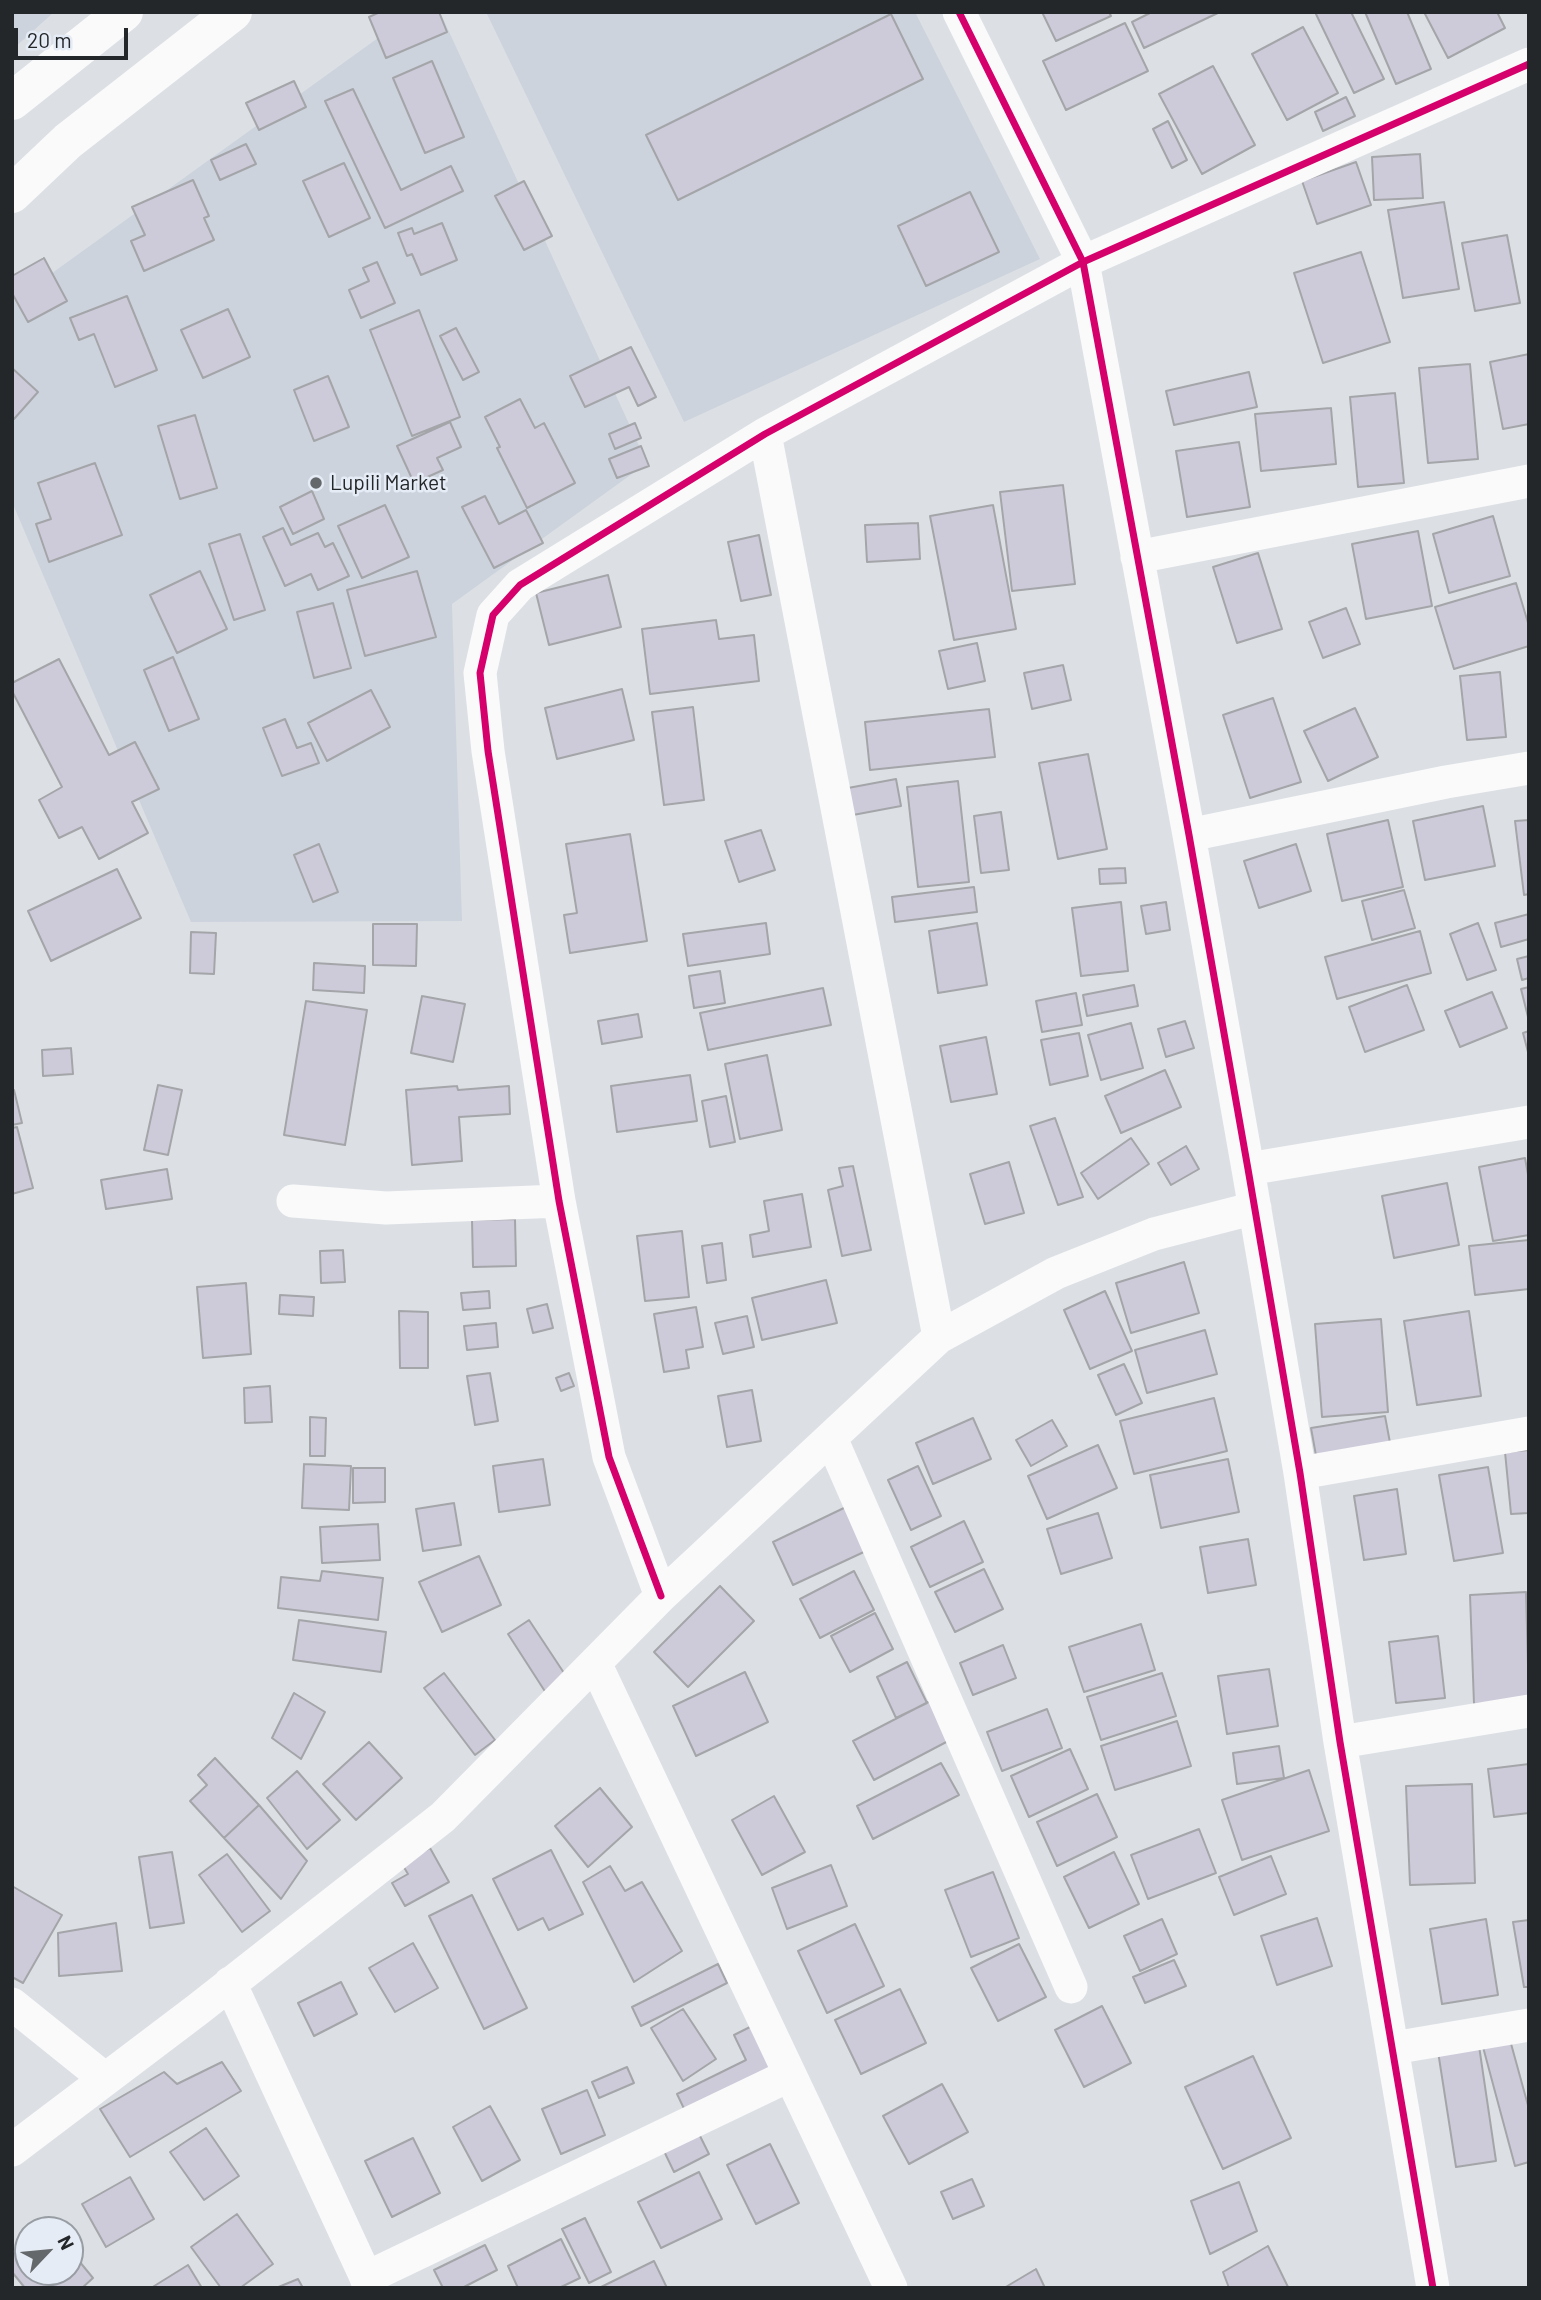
<!DOCTYPE html>
<html>
<head>
<meta charset="utf-8">
<style>
	body { margin:0 }
	#map { position:relative; width:1541px; height:2300px; overflow:hidden; background:#dce0e4; font-family:Barlow,sans-serif }
	canvas { display:block }
	.frame { position:absolute; inset:0; border:14px solid #24272a; pointer-events:none }
	.north { position:absolute; left:14px; top:2216px; width:70px; height:70px; box-sizing:border-box; background:#e6ecf5; border:2px solid #989da4; border-radius:50%; rotate:64deg; font-size:19px; font-weight:700; line-height:28px; text-align:center; color:#24272a }
	.north::after { content:''; display:block; margin:auto; width:24px; height:32px; background:#64686b; clip-path:polygon(50% 0,100% 100%,50% 72%,0 100%) }
	.scale { position:absolute; left:14px; top:28px; width:114px; height:32px; box-sizing:border-box; border:4px solid #24272a; border-top:0; padding-left:9px; font-size:21px; line-height:24px; white-space:nowrap; color:#24272a; -webkit-text-stroke:5px #e6ecf5; paint-order:stroke }
</style>
</head>
<body>
<div id="map">
<canvas width="1541" height="2300"></canvas>
<div class="frame"></div>
<div class="north">N</div>
<div class="scale">20 m</div>
</div>
<script>
const ctx = document.querySelector('canvas').getContext('2d');
ctx.lineJoin = 'round';
function fillPath(path, color) { ctx.fillStyle = color; ctx.fill(path, 'evenodd'); }
const poly = rows => new Path2D(rows.map(r => 'M' + r).join(''));
function trace(path, color, width, dash) { ctx.strokeStyle = color; ctx.lineWidth = width; ctx.lineCap = dash ? 'butt' : 'round'; ctx.setLineDash(dash || []); ctx.stroke(path); }
function write(font, color, halo, rows, align = 'center') {
  ctx.font = font + ' Barlow,sans-serif'; ctx.lineWidth = 5; ctx.setLineDash([]); ctx.textBaseline = 'middle'; ctx.strokeStyle = halo; ctx.fillStyle = color; for (const [text, x, y, turn = 0] of rows) {
    ctx.save(); ctx.translate(x, y); ctx.rotate((+turn || 0) * Math.PI / 180); ctx.textAlign = isNaN(turn) ? turn : align; if (halo) ctx.strokeText(text, 0, 0); ctx.fillText(text, 0, 0); ctx.restore();
  }
}
fillPath(poly([
	[12,12,54,12,12,50],
	[414,12,440,12,647,463,452,604,462,921,191,922,12,502,12,302],
	[486,12,915,12,1040,259,684,422]
]), '#ccd3dd');
const building = poly([
	[380,12,439,12,447,32,386,58,369,17,380,12],
	[1042,12,1109,12,1111,16,1056,41,1042,12],
	[1152,12,1220,12,1144,48,1132,22,1152,12],
	[1315,12,1351,12,1384,79,1354,93,1315,12],
	[1365,12,1407,12,1431,69,1396,84,1365,12],
	[1424,12,1497,12,1505,28,1448,58,1424,12],
	[891,14,923,79,678,200,646,135,891,14],
	[1125,23,1148,71,1066,110,1043,61,1125,23],
	[1303,27,1338,93,1287,120,1252,54,1303,27],
	[432,61,464,137,425,153,393,78,432,61],
	[1213,66,1255,145,1202,174,1159,94,1213,66],
	[294,81,306,107,259,130,246,103,294,81],
	[353,89,401,190,451,166,463,191,385,228,325,101,353,89],
	[1346,97,1355,116,1323,131,1315,112,1346,97],
	[1168,121,1187,160,1172,168,1153,129,1168,121],
	[246,144,256,164,220,180,211,160,246,144],
	[1420,154,1423,198,1374,200,1372,157,1420,154],
	[1356,162,1371,205,1317,224,1302,181,1356,162],
	[344,163,370,218,329,237,303,181,344,163],
	[193,180,209,216,204,218,214,240,144,271,131,241,145,235,132,207,193,180],
	[524,181,552,236,524,250,495,196,524,181],
	[970,192,999,252,926,286,898,226,970,192],
	[1444,202,1459,289,1403,298,1388,210,1444,202],
	[442,223,457,260,421,275,412,254,407,256,398,233,412,228,414,234,442,223],
	[1507,235,1520,303,1475,311,1462,243,1507,235],
	[1361,252,1390,342,1323,363,1294,273,1361,252],
	[44,258,67,301,28,322,12,293,12,276,44,258],
	[377,262,395,303,361,318,349,290,369,281,363,268,377,262],
	[127,296,157,370,115,387,94,334,79,340,70,318,127,296],
	[228,309,250,357,203,378,181,330,228,309],
	[419,310,460,417,412,436,370,330,419,310],
	[456,328,479,372,463,380,440,336,456,328],
	[631,347,656,397,638,406,629,387,585,407,570,376,631,347],
	[1529,354,1529,424,1503,429,1490,362,1529,354],
	[1470,364,1478,459,1428,463,1419,368,1470,364],
	[12,368,38,392,14,419,12,418,12,368],
	[1249,372,1257,407,1174,425,1166,391,1249,372],
	[328,376,349,427,314,441,294,390,328,376],
	[1395,393,1404,483,1358,487,1350,397,1395,393],
	[520,399,535,428,544,423,575,483,527,508,497,448,500,447,485,417,520,399],
	[1331,408,1336,464,1261,471,1255,414,1331,408],
	[195,415,217,488,180,499,158,426,195,415],
	[450,422,461,447,437,458,443,470,414,483,397,446,450,422],
	[635,423,641,438,615,449,609,434,635,423],
	[1239,442,1250,507,1187,517,1176,451,1239,442],
	[641,446,649,466,617,478,609,459,641,446],
	[95,463,122,535,49,562,36,524,51,519,38,483,95,463],
	[1063,485,1075,584,1012,591,1000,492,1063,485],
	[312,491,324,519,293,534,280,507,312,491],
	[485,496,499,524,526,510,543,543,494,568,462,507,485,496],
	[385,505,409,557,362,578,338,526,385,505],
	[993,505,1016,629,954,640,930,516,993,505],
	[1493,516,1510,576,1449,593,1433,534,1493,516],
	[918,523,920,559,867,562,865,525,918,523],
	[283,528,291,545,318,533,325,547,333,543,349,576,318,590,311,574,285,586,263,537,283,528],
	[1418,531,1432,606,1366,619,1352,544,1418,531],
	[240,534,265,610,234,620,209,544,240,534],
	[759,535,771,595,741,601,728,542,759,535],
	[1258,553,1282,629,1237,643,1213,567,1258,553],
	[200,571,227,629,177,653,150,595,200,571],
	[417,571,436,637,365,656,347,590,417,571],
	[608,575,621,627,549,645,536,593,608,575],
	[1516,583,1529,626,1529,646,1454,669,1435,607,1516,583],
	[333,603,351,668,314,678,297,612,333,603],
	[1346,608,1360,644,1323,658,1309,622,1346,608],
	[716,620,719,639,754,635,759,681,650,694,642,629,716,620],
	[977,643,985,681,948,689,939,651,977,643],
	[173,657,199,719,169,731,144,670,173,657],
	[59,659,109,755,135,742,159,789,132,802,148,833,99,859,82,827,59,838,39,800,62,787,12,691,12,683,59,659],
	[1063,665,1071,700,1032,709,1024,673,1063,665],
	[1500,672,1506,737,1467,740,1460,676,1500,672],
	[622,689,634,740,557,759,545,708,622,689],
	[371,690,390,727,327,761,308,723,371,690],
	[1273,698,1301,782,1250,798,1223,715,1273,698],
	[693,707,704,800,664,805,652,712,693,707],
	[1355,708,1378,757,1328,781,1304,731,1355,708],
	[989,709,995,757,870,770,865,722,989,709],
	[285,719,297,748,311,743,319,763,282,776,263,728,285,719],
	[1088,754,1107,849,1058,859,1039,763,1088,754],
	[896,779,901,806,853,815,848,788,896,779],
	[958,781,969,882,918,887,907,787,958,781],
	[1483,806,1495,866,1425,880,1413,821,1483,806],
	[1001,812,1009,870,981,873,974,816,1001,812],
	[1388,820,1403,887,1342,901,1327,834,1388,820],
	[1529,820,1529,894,1524,895,1515,821,1529,820],
	[761,830,775,870,739,882,725,841,761,830],
	[630,834,647,941,570,953,564,915,577,913,566,844,630,834],
	[319,844,338,892,313,902,294,855,319,844],
	[1296,844,1311,891,1259,908,1244,861,1296,844],
	[1125,868,1126,883,1100,884,1099,869,1125,868],
	[117,869,141,918,51,961,28,911,117,869],
	[974,887,977,912,895,922,892,897,974,887],
	[1404,890,1415,928,1372,940,1362,901,1404,890],
	[1121,902,1128,971,1081,976,1072,908,1121,902],
	[1166,902,1170,930,1146,934,1141,906,1166,902],
	[1529,914,1529,939,1501,947,1495,923,1529,914],
	[766,923,770,954,688,966,683,934,766,923],
	[977,923,987,985,938,993,929,931,977,923],
	[1478,923,1496,970,1467,980,1450,934,1478,923],
	[373,924,417,924,416,966,373,965,373,924],
	[1420,931,1431,973,1337,999,1325,957,1420,931],
	[191,932,216,933,214,974,190,973,191,932],
	[1529,956,1529,978,1522,980,1517,959,1529,956],
	[314,963,365,966,364,993,313,990,314,963],
	[720,971,725,1003,694,1008,689,976,720,971],
	[1134,985,1138,1006,1087,1016,1083,995,1134,985],
	[1407,985,1424,1030,1365,1052,1349,1007,1407,985],
	[1529,987,1529,1021,1521,989,1529,987],
	[823,988,831,1025,708,1050,700,1013,823,988],
	[1492,992,1507,1028,1460,1047,1445,1011,1492,992],
	[1076,993,1082,1025,1042,1032,1036,1001,1076,993],
	[422,996,465,1004,453,1062,411,1053,422,996],
	[306,1001,367,1010,345,1145,284,1135,306,1001],
	[638,1014,642,1037,602,1044,598,1021,638,1014],
	[1185,1021,1194,1048,1166,1057,1158,1029,1185,1021],
	[1131,1023,1143,1068,1101,1080,1088,1035,1131,1023],
	[1529,1031,1529,1056,1523,1033,1529,1031],
	[1079,1033,1088,1076,1050,1085,1041,1040,1079,1033],
	[986,1037,997,1094,951,1102,940,1046,986,1037],
	[71,1048,73,1074,43,1076,42,1050,71,1048],
	[767,1055,782,1130,740,1139,725,1064,767,1055],
	[1165,1070,1181,1107,1121,1133,1105,1096,1165,1070],
	[690,1075,697,1121,617,1132,611,1086,690,1075],
	[158,1085,182,1090,168,1155,144,1150,158,1085],
	[457,1086,458,1090,509,1086,510,1114,459,1117,462,1161,412,1165,406,1090,457,1086],
	[14,1090,22,1123,12,1125,12,1091,14,1090],
	[726,1096,735,1142,710,1147,702,1101,726,1096],
	[1055,1118,1083,1197,1058,1205,1030,1126,1055,1118],
	[17,1127,33,1188,12,1194,12,1128,17,1127],
	[1131,1138,1149,1164,1098,1199,1081,1173,1131,1138],
	[1186,1146,1199,1169,1171,1185,1158,1163,1186,1146],
	[1525,1158,1529,1180,1529,1235,1493,1241,1479,1167,1525,1158],
	[1009,1162,1024,1213,985,1224,970,1174,1009,1162],
	[853,1166,871,1250,842,1256,828,1190,843,1186,839,1168,853,1166],
	[167,1169,172,1199,106,1209,101,1180,167,1169],
	[1447,1183,1459,1245,1394,1258,1382,1196,1447,1183],
	[802,1194,811,1247,753,1257,750,1235,769,1231,764,1201,802,1194],
	[515,1219,516,1266,473,1267,472,1220,515,1219],
	[682,1231,689,1297,645,1301,637,1236,682,1231],
	[1529,1240,1529,1289,1475,1295,1469,1246,1529,1240],
	[722,1243,726,1280,707,1283,702,1246,722,1243],
	[343,1250,345,1282,321,1283,320,1251,343,1250],
	[1184,1262,1199,1313,1131,1333,1116,1283,1184,1262],
	[826,1280,837,1323,762,1340,752,1298,826,1280],
	[246,1283,251,1354,203,1358,197,1287,246,1283],
	[489,1291,490,1308,463,1310,461,1293,489,1291],
	[1105,1291,1132,1351,1090,1369,1064,1310,1105,1291],
	[280,1295,314,1297,313,1316,279,1314,280,1295],
	[547,1304,553,1328,533,1333,527,1309,547,1304],
	[696,1307,703,1347,686,1350,689,1368,664,1372,654,1314,696,1307],
	[399,1311,428,1312,428,1368,400,1368,399,1311],
	[1469,1311,1481,1396,1417,1405,1404,1321,1469,1311],
	[747,1316,754,1347,723,1354,715,1323,747,1316],
	[1381,1319,1388,1412,1322,1417,1315,1324,1381,1319],
	[496,1323,498,1347,467,1350,464,1326,496,1323],
	[1205,1330,1217,1374,1147,1393,1135,1350,1205,1330],
	[1124,1364,1142,1403,1116,1415,1098,1375,1124,1364],
	[490,1373,498,1421,475,1425,467,1376,490,1373],
	[569,1373,574,1386,561,1391,556,1378,569,1373],
	[270,1386,272,1422,245,1423,244,1388,270,1386],
	[752,1390,761,1441,727,1447,718,1396,752,1390],
	[1214,1398,1227,1451,1134,1474,1120,1421,1214,1398],
	[1385,1416,1391,1448,1317,1461,1311,1428,1385,1416],
	[310,1417,326,1418,325,1456,310,1456,310,1417],
	[973,1418,991,1459,933,1484,916,1443,973,1418],
	[1052,1420,1067,1446,1031,1466,1016,1440,1052,1420],
	[1098,1445,1117,1488,1047,1519,1028,1476,1098,1445],
	[1529,1450,1529,1513,1511,1514,1505,1452,1529,1450],
	[543,1459,550,1505,499,1512,493,1466,543,1459],
	[1228,1459,1239,1512,1161,1528,1150,1475,1228,1459],
	[304,1464,351,1466,349,1510,302,1508,304,1464],
	[918,1466,941,1516,911,1530,888,1480,918,1466],
	[1488,1467,1503,1553,1454,1561,1439,1475,1488,1467],
	[353,1468,385,1468,385,1502,353,1503,353,1468],
	[1397,1489,1406,1554,1364,1560,1354,1496,1397,1489],
	[454,1503,461,1545,423,1551,416,1509,454,1503],
	[846,1507,866,1551,793,1585,773,1542,846,1507],
	[1098,1513,1112,1558,1061,1574,1047,1529,1098,1513],
	[964,1521,983,1562,930,1587,911,1547,964,1521],
	[378,1524,380,1560,322,1563,320,1527,378,1524],
	[1248,1539,1256,1585,1208,1593,1200,1547,1248,1539],
	[479,1556,501,1605,442,1632,419,1582,479,1556],
	[984,1569,1003,1609,955,1632,935,1592,984,1569],
	[322,1571,383,1578,378,1620,278,1608,281,1577,320,1581,322,1571],
	[854,1571,874,1610,820,1638,800,1599,854,1571],
	[720,1586,754,1621,688,1687,654,1652,720,1586],
	[1526,1592,1529,1702,1474,1704,1470,1595,1526,1592],
	[875,1613,893,1649,850,1672,831,1636,875,1613],
	[299,1620,386,1632,381,1672,293,1660,299,1620],
	[529,1620,568,1679,546,1693,508,1634,529,1620],
	[1141,1624,1155,1670,1084,1692,1069,1647,1141,1624],
	[1438,1636,1445,1698,1396,1703,1389,1642,1438,1636],
	[1003,1645,1016,1678,973,1695,960,1663,1003,1645],
	[907,1662,927,1703,896,1718,877,1677,907,1662],
	[1269,1669,1278,1726,1227,1734,1218,1676,1269,1669],
	[745,1672,768,1722,696,1756,673,1706,745,1672],
	[444,1673,495,1740,475,1755,424,1688,444,1673],
	[1162,1673,1176,1716,1101,1740,1087,1697,1162,1673],
	[294,1693,325,1712,301,1759,272,1738,294,1693],
	[932,1700,952,1739,874,1780,853,1741,932,1700],
	[1047,1709,1062,1748,1002,1771,987,1732,1047,1709],
	[1177,1721,1191,1766,1115,1790,1101,1746,1177,1721],
	[369,1742,402,1778,356,1820,323,1784,369,1742],
	[1279,1746,1284,1778,1237,1784,1233,1753,1279,1746],
	[1070,1749,1088,1789,1029,1817,1011,1776,1070,1749],
	[215,1758,259,1805,224,1838,190,1801,207,1785,198,1775,215,1758],
	[941,1763,959,1795,873,1839,857,1806,941,1763],
	[1529,1764,1529,1813,1494,1817,1488,1769,1529,1764],
	[1309,1770,1329,1831,1242,1860,1222,1800,1309,1770],
	[297,1771,340,1820,307,1849,267,1798,297,1771],
	[1472,1784,1475,1883,1410,1885,1406,1786,1472,1784],
	[600,1788,632,1827,588,1867,555,1826,600,1788],
	[1097,1794,1117,1837,1057,1866,1037,1822,1097,1794],
	[774,1796,805,1852,762,1875,732,1820,774,1796],
	[259,1805,307,1861,281,1899,224,1838,259,1805],
	[1199,1829,1216,1873,1148,1899,1131,1855,1199,1829],
	[430,1848,449,1882,405,1906,392,1883,408,1874,402,1864,430,1848],
	[551,1850,583,1914,549,1930,543,1918,518,1930,493,1879,551,1850],
	[172,1852,184,1923,150,1928,139,1857,172,1852],
	[1114,1852,1139,1904,1089,1928,1064,1877,1114,1852],
	[227,1854,270,1911,242,1932,199,1875,227,1854],
	[1271,1856,1286,1894,1234,1915,1219,1877,1271,1856],
	[831,1865,847,1906,787,1929,772,1888,831,1865],
	[610,1866,625,1891,642,1882,682,1951,634,1982,583,1882,610,1866],
	[993,1872,1019,1938,971,1957,945,1890,993,1872],
	[12,1886,62,1915,23,1983,12,1977,12,1886],
	[472,1895,527,2008,484,2029,429,1916,472,1895],
	[1317,1918,1332,1966,1277,1985,1261,1936,1317,1918],
	[1162,1919,1177,1954,1140,1971,1124,1936,1162,1919],
	[1486,1919,1498,1995,1442,2004,1430,1929,1486,1919],
	[1529,1920,1529,1987,1524,1987,1513,1922,1529,1920],
	[116,1923,122,1971,59,1976,58,1933,116,1923],
	[855,1924,884,1986,827,2013,798,1951,855,1924],
	[413,1943,438,1988,395,2012,369,1968,413,1943],
	[1019,1944,1046,1997,998,2021,971,1968,1019,1944],
	[1174,1960,1186,1986,1145,2003,1133,1977,1174,1960],
	[718,1964,727,1983,641,2026,632,2007,718,1964],
	[341,1982,357,2014,314,2036,298,2003,341,1982],
	[900,1989,926,2043,861,2074,835,2020,900,1989],
	[1102,2006,1131,2063,1084,2087,1055,2030,1102,2006],
	[683,2009,716,2059,683,2081,651,2028,683,2009],
	[752,2026,777,2073,688,2117,677,2094,746,2060,734,2035,752,2026],
	[1478,2039,1496,2161,1456,2167,1437,2045,1478,2039],
	[1510,2040,1529,2109,1529,2162,1515,2166,1483,2047,1510,2040],
	[1253,2056,1291,2138,1223,2169,1185,2087,1253,2056],
	[222,2062,241,2091,130,2157,100,2109,164,2072,177,2084,222,2062],
	[627,2067,634,2083,599,2098,592,2082,627,2067],
	[942,2084,968,2132,909,2164,883,2116,942,2084],
	[587,2090,605,2135,561,2154,542,2109,587,2090],
	[490,2106,520,2160,482,2181,453,2127,490,2106],
	[206,2128,239,2176,204,2200,170,2152,206,2128],
	[698,2132,709,2154,674,2172,663,2149,698,2132],
	[413,2138,440,2193,392,2217,365,2161,413,2138],
	[770,2144,799,2203,756,2224,727,2165,770,2144],
	[699,2172,722,2219,661,2248,638,2202,699,2172],
	[130,2177,154,2219,106,2247,82,2204,130,2177],
	[972,2179,984,2206,953,2219,941,2192,972,2179],
	[1239,2182,1257,2231,1210,2254,1191,2201,1239,2182],
	[237,2214,273,2264,240,2288,221,2288,191,2247,237,2214],
	[585,2218,611,2272,589,2283,562,2229,585,2218],
	[48,2223,54,2230,40,2230,48,2223],
	[561,2239,580,2278,559,2288,518,2288,508,2266,561,2239],
	[28,2241,28,2272,70,2272,70,2250,93,2278,82,2288,25,2288,12,2272,12,2255,28,2241],
	[485,2245,497,2270,462,2288,443,2288,434,2270,485,2245],
	[1268,2246,1288,2287,1229,2288,1223,2272,1268,2246],
	[654,2261,667,2288,599,2288,654,2261],
	[188,2265,202,2288,151,2288,188,2265],
	[1036,2269,1045,2288,1004,2288,1036,2269],
	[298,2279,303,2288,276,2288,298,2279]
]);
fillPath(building, '#cdcbd9');
trace(building, '#a4a5a9', 2);
trace(poly([
	[959,12,1083,262,1189,835,1248,1169,1300,1473,1340,1742,1433,2288],
	[765,434,939,1337],
	[1137,557,1529,481],
	[1189,835,1446,782,1529,768],
	[1248,1169,1529,1122],
	[293,1201,386,1208,559,1201],
	[831,1438,1071,1987],
	[1300,1473,1529,1433],
	[661,1596,609,1457,559,1201,488,751,480,673,493,615,520,585,765,434,1083,262,1529,64],
	[596,1665,891,2288],
	[1340,1742,1529,1711],
	[230,1983,371,2288],
	[12,2004,104,2078],
	[1393,2048,1529,2025],
	[12,2150,197,2010,443,1817,661,1596,939,1337,1056,1273,1154,1234,1255,1208],
	[366,2278,790,2075]
]), '#fafafb', 33);
trace(poly([
	[12,101,124,12],
	[12,194,68,141,233,12]
]), '#fafafb', 38);
trace(poly([
	[959,12,1083,262,1189,835,1248,1169,1300,1473,1340,1742,1433,2288],
	[661,1596,609,1457,559,1201,488,751,480,673,493,615,520,585,765,434,1083,262,1529,64]
]), '#d6006c', 7);
for (const [x, y, r, color] of [
	[316,483,7,"#64686b"]
]) { const dot = new Path2D(); dot.arc(x, y, r, 0, 2 * Math.PI); ctx.fillStyle = color; ctx.fill(dot); trace(dot, '#e6ecf5', 2.5); }
write('21px', '#24272a', '#e6ecf5', [
	["Lupili Market",330,483]
], 'left');
</script>
</body>
</html>
